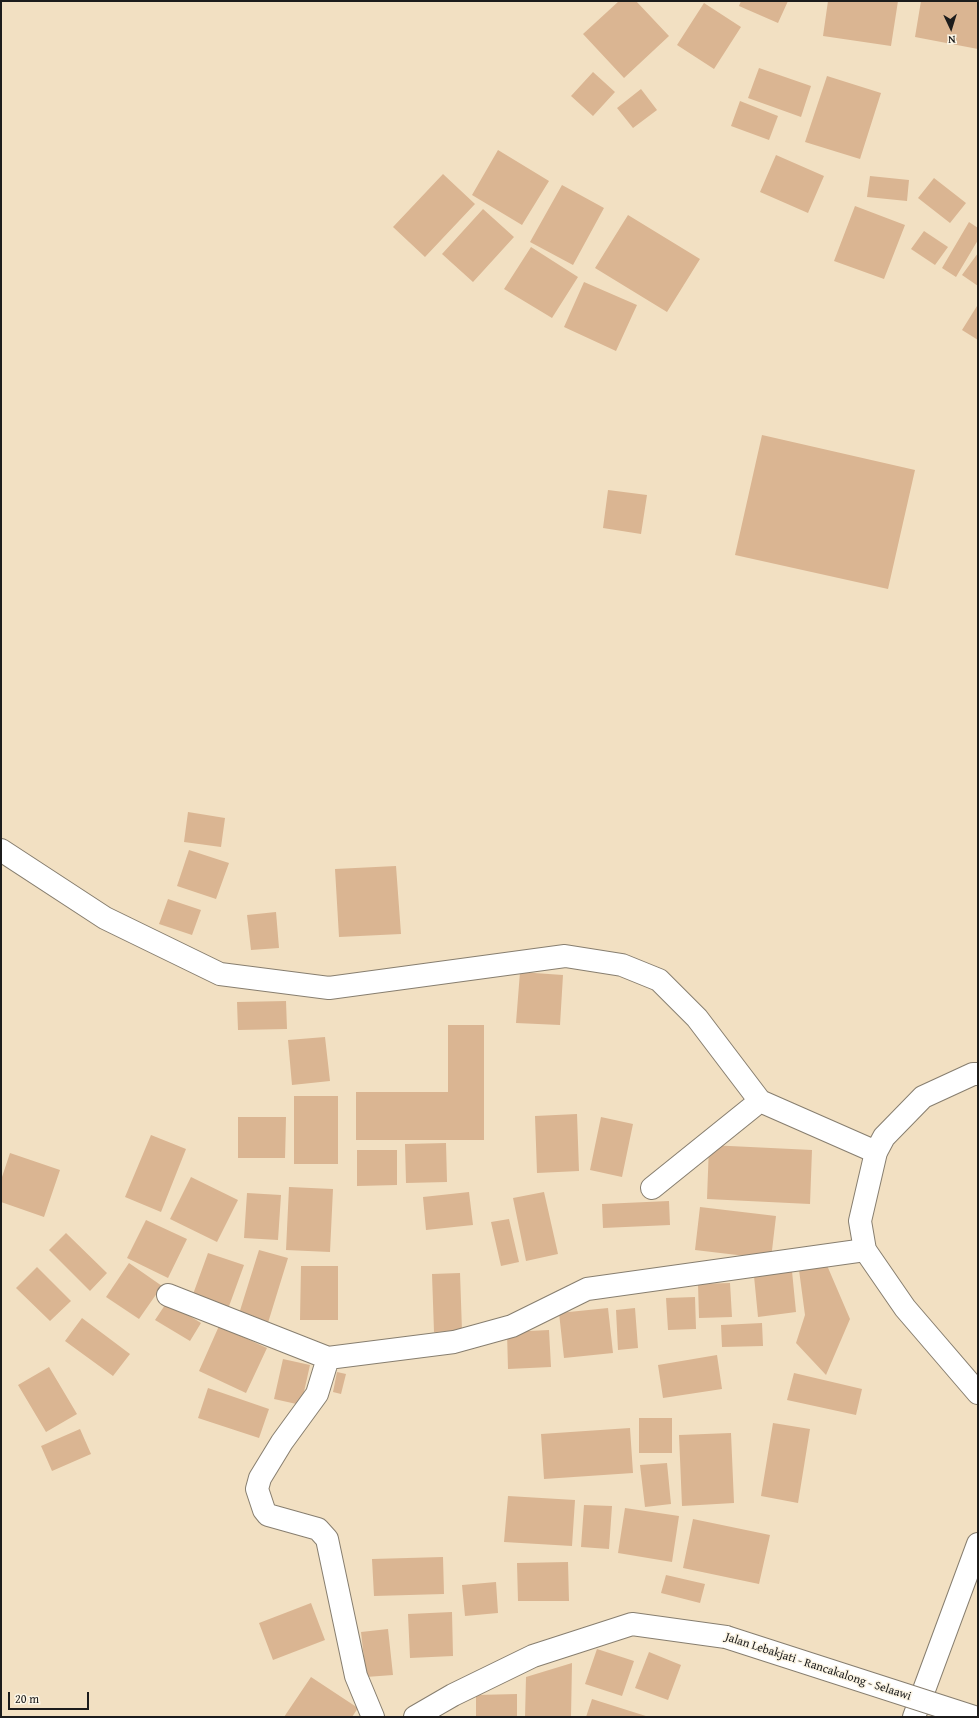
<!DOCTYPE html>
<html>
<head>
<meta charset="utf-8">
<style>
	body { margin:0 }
	#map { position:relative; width:979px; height:1718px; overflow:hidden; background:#f2e0c2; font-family:"Gentium Book Plus",serif }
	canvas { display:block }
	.frame { position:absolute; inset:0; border:2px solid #1c1c1c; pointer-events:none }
	.north { position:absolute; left:931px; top:8px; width:40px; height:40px; -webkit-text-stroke:3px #fcf5e5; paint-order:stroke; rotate:176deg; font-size:11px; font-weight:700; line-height:16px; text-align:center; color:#1c1c1c }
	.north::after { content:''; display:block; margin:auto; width:14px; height:18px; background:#1c1c1c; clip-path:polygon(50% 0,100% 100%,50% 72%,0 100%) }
	.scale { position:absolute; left:8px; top:1692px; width:81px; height:18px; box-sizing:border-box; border:2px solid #1c1c1c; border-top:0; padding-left:5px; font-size:12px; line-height:14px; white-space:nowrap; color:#1c1c1c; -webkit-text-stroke:3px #fcf5e5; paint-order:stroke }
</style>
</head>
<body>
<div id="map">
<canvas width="979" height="1718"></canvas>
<div class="frame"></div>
<div class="north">N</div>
<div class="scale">20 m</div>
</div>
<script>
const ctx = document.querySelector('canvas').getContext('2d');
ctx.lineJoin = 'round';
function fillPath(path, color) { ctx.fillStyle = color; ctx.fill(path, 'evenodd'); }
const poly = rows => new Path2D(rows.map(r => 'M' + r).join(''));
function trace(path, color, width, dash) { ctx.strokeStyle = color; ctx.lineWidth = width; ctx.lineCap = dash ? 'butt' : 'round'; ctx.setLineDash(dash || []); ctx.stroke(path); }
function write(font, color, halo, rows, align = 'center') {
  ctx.font = font + ' "Gentium Book Plus",serif'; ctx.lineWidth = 3; ctx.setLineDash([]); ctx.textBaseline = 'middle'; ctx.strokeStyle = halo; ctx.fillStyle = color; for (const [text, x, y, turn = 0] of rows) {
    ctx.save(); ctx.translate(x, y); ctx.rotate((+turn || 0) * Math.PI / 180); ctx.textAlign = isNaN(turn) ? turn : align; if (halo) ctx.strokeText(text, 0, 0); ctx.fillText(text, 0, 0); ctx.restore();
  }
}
fillPath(poly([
	[619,1,636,1,669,36,624,78,583,34],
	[741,1,788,1,778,23,739,6],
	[828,1,898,1,891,46,823,36],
	[921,1,978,2,978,49,915,37],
	[704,3,741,27,714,69,677,45],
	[759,68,811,86,801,117,748,98],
	[593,72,615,92,593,116,571,96],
	[827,76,881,93,860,159,805,142],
	[641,89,657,110,633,128,617,108],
	[740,101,778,116,769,140,731,126],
	[498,150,549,181,522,225,472,195],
	[776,155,824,176,808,213,760,192],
	[443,174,475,204,425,257,393,227],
	[870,176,909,180,907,201,867,197],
	[934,178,966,203,950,223,918,198],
	[562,185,604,208,573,265,530,242],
	[855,206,905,225,884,279,834,261],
	[483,209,514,237,473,282,442,254],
	[628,215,700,259,667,312,595,268],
	[969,222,978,228,978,240,956,277,942,268],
	[924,231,948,247,935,265,911,249],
	[531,247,578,277,552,318,504,289],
	[978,253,978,286,962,275],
	[584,282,637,305,616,351,564,327],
	[977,306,978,307,978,340,962,330],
	[762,435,915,470,888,589,735,555],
	[608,490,647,495,641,534,603,528],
	[188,812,225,818,221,847,184,842],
	[189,850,229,863,216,899,177,886],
	[396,866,401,934,339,937,335,869],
	[168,899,201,910,192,935,159,924],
	[276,912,279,948,251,950,247,915],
	[520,972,563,975,560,1025,516,1023],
	[286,1001,287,1029,238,1030,237,1002],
	[448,1025,484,1025,484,1140,356,1140,356,1092,448,1092],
	[325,1037,330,1081,292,1085,288,1040],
	[294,1096,338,1096,338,1164,294,1164],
	[577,1114,579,1171,537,1173,535,1116],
	[238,1117,286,1117,285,1158,238,1158],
	[601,1117,633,1124,622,1177,590,1170],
	[151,1135,186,1149,161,1212,125,1197],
	[446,1143,447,1182,406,1183,405,1144],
	[709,1145,812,1150,810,1204,707,1199],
	[357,1150,397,1150,397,1185,357,1186],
	[10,1153,60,1170,44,1217,1,1202,1,1180],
	[191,1177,238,1200,217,1242,170,1219],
	[289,1187,333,1189,330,1252,286,1250],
	[469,1192,473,1225,426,1230,423,1197],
	[544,1192,558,1254,526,1261,513,1198],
	[247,1193,281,1195,278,1240,244,1238],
	[669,1201,670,1225,603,1228,602,1204],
	[700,1207,776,1216,771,1259,695,1250],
	[509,1219,519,1262,501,1266,491,1222],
	[146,1220,187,1239,168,1278,127,1258],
	[66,1233,107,1273,90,1291,49,1250],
	[259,1250,288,1258,267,1326,238,1317],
	[208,1253,244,1265,228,1309,192,1297],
	[129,1263,162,1286,139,1319,106,1297],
	[826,1263,850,1319,826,1375,796,1343,805,1315,799,1270],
	[301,1266,338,1266,338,1320,300,1320],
	[37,1267,71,1301,50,1321,16,1288],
	[792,1271,796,1312,758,1317,754,1276],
	[460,1273,462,1331,434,1332,432,1274],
	[730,1283,732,1317,699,1318,698,1284],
	[695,1297,696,1329,668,1330,666,1298],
	[167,1302,201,1323,190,1341,155,1320],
	[608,1308,613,1353,564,1358,559,1313],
	[635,1308,638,1348,618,1350,616,1310],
	[82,1318,130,1354,113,1376,65,1341],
	[762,1323,763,1346,722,1347,721,1325],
	[219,1326,267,1348,246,1393,199,1371],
	[549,1330,551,1367,508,1369,507,1332],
	[717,1355,722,1389,663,1398,658,1365],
	[283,1359,310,1365,301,1405,274,1399],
	[49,1367,77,1414,46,1432,18,1385],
	[337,1372,346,1374,341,1394,333,1392],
	[794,1373,862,1389,856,1415,787,1400],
	[208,1388,269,1409,259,1438,198,1418],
	[639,1418,672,1418,672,1453,639,1453],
	[773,1423,810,1429,798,1503,761,1496],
	[630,1428,633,1473,544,1479,541,1434],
	[80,1429,91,1454,52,1471,41,1446],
	[731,1433,734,1503,682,1506,679,1435],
	[667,1463,671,1504,645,1507,640,1465],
	[508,1496,575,1500,572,1546,504,1542],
	[584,1505,612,1506,609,1549,581,1547],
	[625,1508,679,1516,672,1562,618,1553],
	[693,1519,770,1535,759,1584,683,1568],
	[443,1557,444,1594,374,1596,372,1559],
	[568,1562,569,1601,518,1601,517,1563],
	[666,1575,705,1584,700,1603,661,1593],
	[496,1582,498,1613,465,1616,462,1585],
	[311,1603,325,1640,273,1660,259,1623],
	[452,1612,453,1656,410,1658,408,1614],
	[388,1629,393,1675,366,1677,361,1632],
	[597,1649,634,1661,622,1696,585,1684],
	[649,1652,681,1665,668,1700,635,1688],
	[572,1663,571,1717,525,1717,526,1677],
	[311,1677,358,1708,352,1717,284,1717],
	[517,1694,517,1717,476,1717,476,1695],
	[592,1699,649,1717,586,1717]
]), '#dab592');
const street = poly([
	[1,850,105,918,220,974,329,988,565,956,622,965,659,980,697,1018,760,1101,876,1152],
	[652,1188,760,1101],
	[168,1295,328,1358],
	[373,1717,356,1676,327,1539,318,1529,268,1515,264,1510,257,1489,260,1478,282,1442,317,1394,328,1358,454,1342,512,1326,587,1289,865,1250]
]);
const primary = poly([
	[978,1074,973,1074,923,1097,884,1137,876,1152,860,1221,865,1250,905,1308,978,1393],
	[415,1717,453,1695,533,1656,632,1624,726,1637]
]);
const highway = poly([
	[914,1717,978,1544]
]);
trace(street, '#877e6f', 24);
trace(primary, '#877e6f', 24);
trace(highway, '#877e6f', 24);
trace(street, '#fff', 22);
trace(primary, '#fff', 22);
trace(highway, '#fff', 22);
const primaryBridge = poly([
	[726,1637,974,1717]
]);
trace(primaryBridge, '#877e6f', 24, []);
trace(primaryBridge, '#fff', 22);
write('12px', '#1c1c1c', '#fcf5e5', [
	["Jalan Lebakjati - Rancakalong - Selaawi",818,1667,18]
]);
</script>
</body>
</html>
